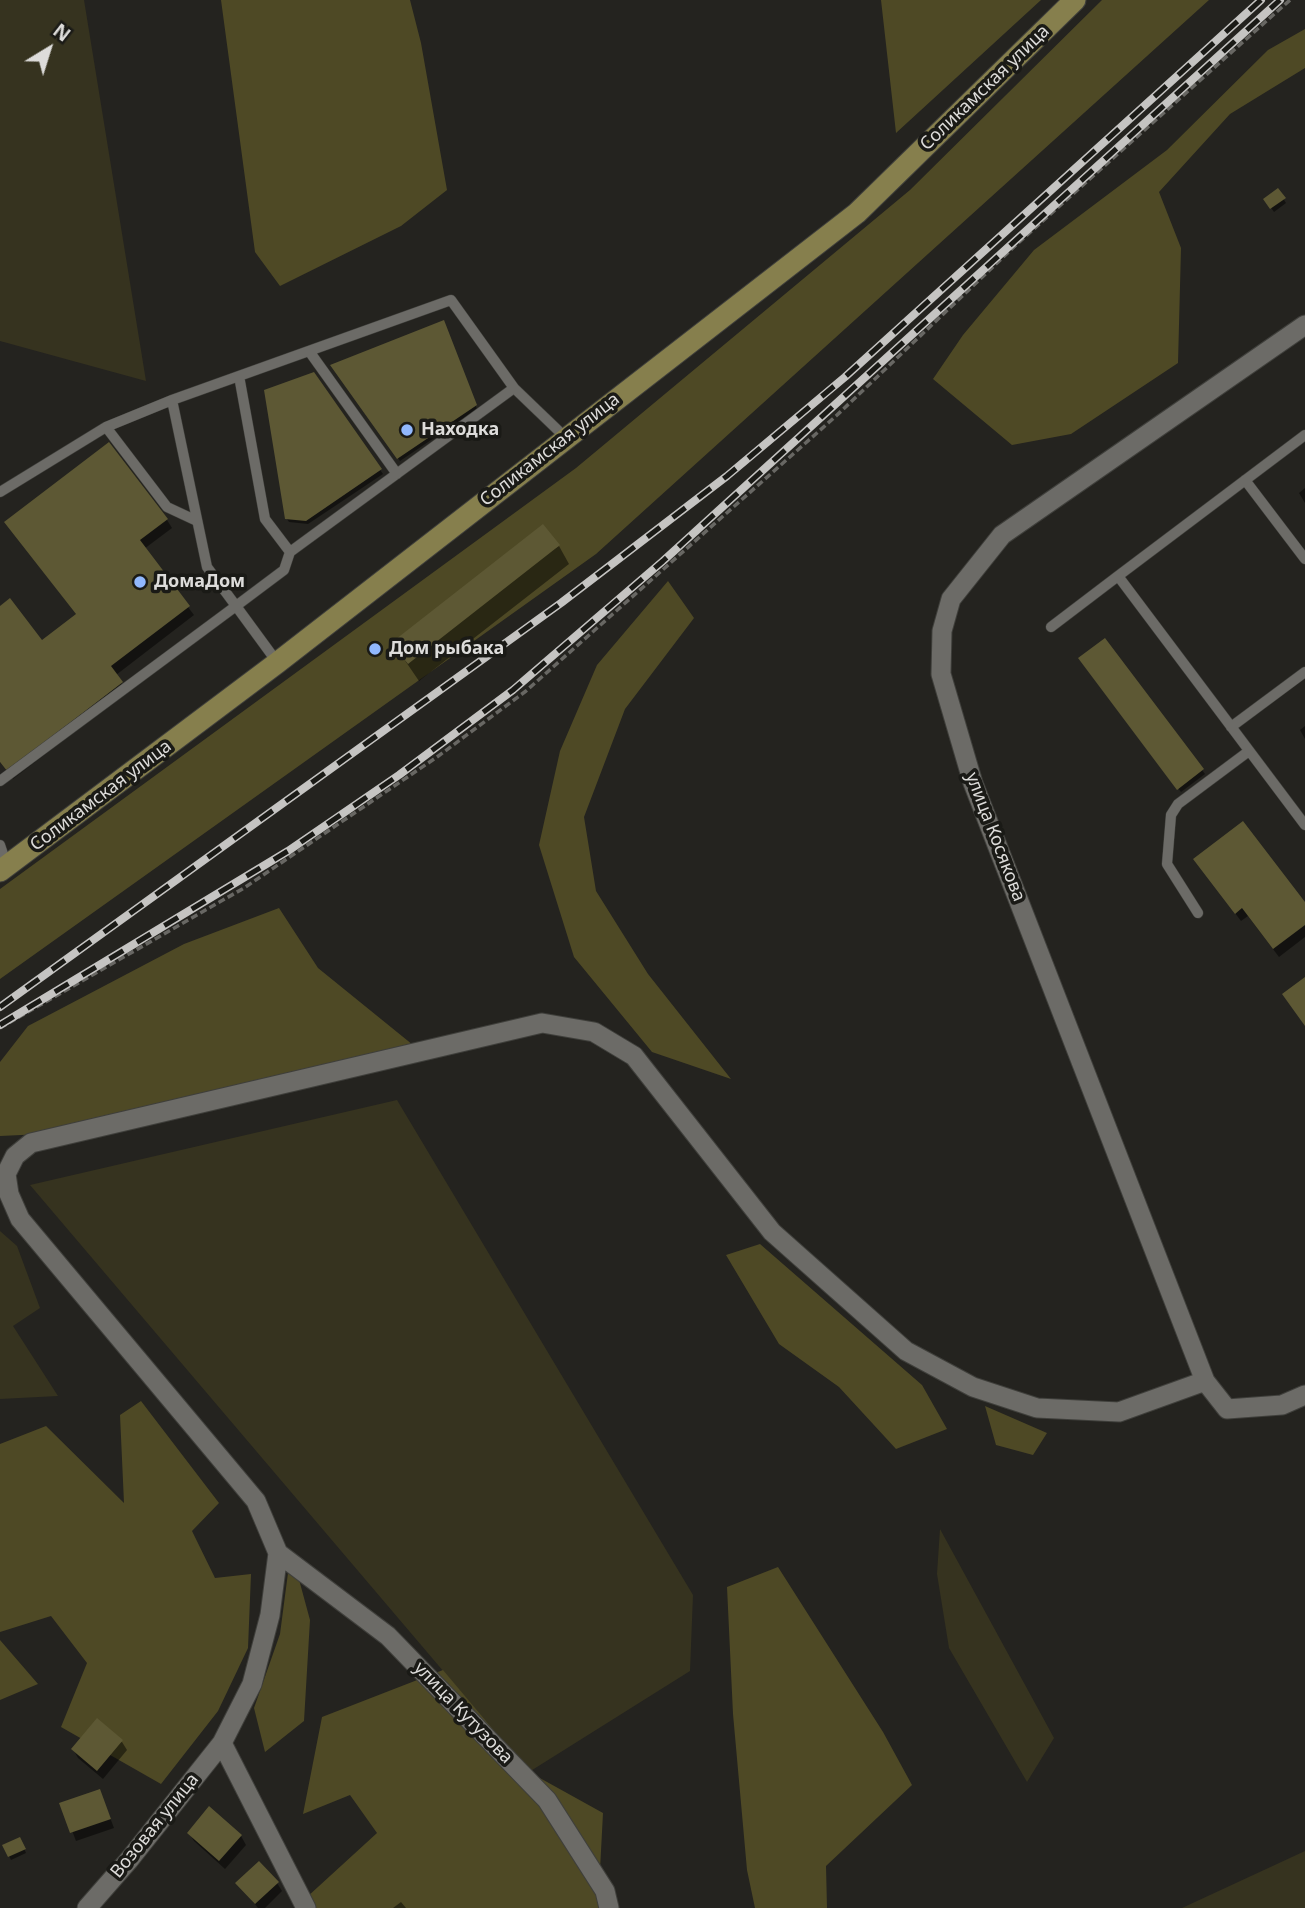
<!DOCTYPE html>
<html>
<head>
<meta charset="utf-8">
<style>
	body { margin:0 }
	#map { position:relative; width:1305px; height:1908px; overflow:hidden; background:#24231f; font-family:"Noto Sans",sans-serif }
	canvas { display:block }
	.north { position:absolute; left:14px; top:14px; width:70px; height:70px; -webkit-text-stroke:5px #1a1a16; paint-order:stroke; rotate:38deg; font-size:19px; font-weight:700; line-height:28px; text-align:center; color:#dddcda }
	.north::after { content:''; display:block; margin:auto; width:24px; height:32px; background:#dddcda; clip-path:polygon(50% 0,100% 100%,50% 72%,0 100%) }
</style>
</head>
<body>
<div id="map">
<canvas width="1305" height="1908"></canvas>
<div class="north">N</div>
</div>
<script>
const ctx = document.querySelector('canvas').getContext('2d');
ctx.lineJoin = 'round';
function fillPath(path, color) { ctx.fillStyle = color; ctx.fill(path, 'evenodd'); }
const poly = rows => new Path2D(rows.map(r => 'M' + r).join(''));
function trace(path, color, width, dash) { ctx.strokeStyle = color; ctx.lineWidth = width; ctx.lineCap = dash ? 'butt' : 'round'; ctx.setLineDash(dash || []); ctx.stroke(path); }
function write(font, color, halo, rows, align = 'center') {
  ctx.font = font + ' "Noto Sans",sans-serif'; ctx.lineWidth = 7; ctx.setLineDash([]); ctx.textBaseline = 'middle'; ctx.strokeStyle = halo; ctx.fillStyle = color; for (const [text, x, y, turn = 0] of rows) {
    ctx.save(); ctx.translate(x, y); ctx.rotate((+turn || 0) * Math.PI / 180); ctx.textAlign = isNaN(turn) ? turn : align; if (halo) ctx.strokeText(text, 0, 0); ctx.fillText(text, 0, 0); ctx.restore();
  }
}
fillPath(poly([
	[0,0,84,0,146,381,0,341],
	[397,1100,693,1595,690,1671,529,1772,30,1185],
	[0,1231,17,1246,40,1308,13,1326,58,1396,0,1399],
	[940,1529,1054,1738,1027,1782,949,1648,937,1574],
	[1305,1851,1305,1908,1182,1908]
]), '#36331f');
fillPath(poly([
	[221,0,410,0,421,43,447,190,401,226,280,286,255,252],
	[881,0,1041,0,896,133],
	[1102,0,1209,0,596,554,0,979,0,889,576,468,910,190],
	[1305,29,1305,68,1230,114,1159,192,1181,248,1178,363,1071,434,1012,445,933,379,963,335,1034,250,1167,150,1268,50],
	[668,581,694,618,625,709,584,817,596,891,648,974,731,1079,652,1052,574,957,539,845,560,751,597,665],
	[279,908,318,968,413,1045,43,1134,0,1136,0,1062,28,1026,184,944],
	[760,1244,922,1385,947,1429,896,1449,839,1387,779,1344,726,1255],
	[141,1401,219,1503,192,1531,215,1578,251,1574,248,1648,218,1711,161,1784,61,1727,87,1663,51,1616,0,1632,0,1444,46,1426,124,1503,120,1415],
	[985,1406,1047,1433,1033,1455,996,1445],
	[291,1550,310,1620,304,1721,265,1752,254,1708,280,1634],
	[778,1567,883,1732,912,1785,826,1866,827,1908,755,1908,747,1870,733,1714,727,1587],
	[0,1640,38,1684,0,1700],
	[443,1670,529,1772,603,1813,598,1908,295,1908,377,1833,350,1795,303,1814,322,1717]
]), '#4e4925');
fillPath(poly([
	[1278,190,1286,203,1274,212,1265,199],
	[445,326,477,409,400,461,335,369],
	[313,374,383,474,308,524,289,522,287,519],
	[1305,488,1305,503,1299,493],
	[167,520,172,528,144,549,194,615,116,675,127,692,13,779,0,762,0,608,42,642,77,615,12,531],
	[559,546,569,564,419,681,393,643],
	[1105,640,1205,774,1181,792,1082,662],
	[1305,726,1305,739,1300,730],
	[1201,868,1305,905,1305,937,1279,957,1248,916,1241,921],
	[122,1742,127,1750,103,1779,78,1758,73,1749],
	[100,1791,114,1828,76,1841,62,1804],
	[189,1833,241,1836,246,1845,225,1869,194,1841],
	[22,1843,26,1853,11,1860,9,1856],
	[238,1883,277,1883,282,1891,265,1908,258,1908],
	[401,1902,406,1908,393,1908]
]), '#0007');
fillPath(poly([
	[1278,188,1286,198,1270,209,1263,199],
	[444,320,477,405,397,459,330,365],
	[314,372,382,469,306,521,285,519,264,390],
	[109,442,168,519,140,540,190,606,111,666,123,682,7,771,0,762,0,606,10,598,42,640,76,614,4,522],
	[543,524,560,545,408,664,391,643],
	[1105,638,1204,769,1177,790,1078,658],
	[1243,821,1305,902,1305,925,1273,949,1242,908,1235,914,1193,859],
	[1305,977,1305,1026,1282,994],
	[97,1718,123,1740,97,1771,71,1749],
	[100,1789,111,1819,70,1833,59,1803],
	[209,1806,242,1835,219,1861,187,1833],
	[20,1837,26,1849,8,1857,2,1845],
	[259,1861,279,1882,255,1904,235,1883]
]), '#5d5834');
const lane = poly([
	[309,351,397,474],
	[239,376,265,519,290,552],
	[514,388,451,300,172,400,207,567,236,606,284,570,290,552,514,388,565,437],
	[106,427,167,507,197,521],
	[1245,480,1305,559],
	[0,492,106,427,172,400],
	[1118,576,1305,435],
	[1051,627,1118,576,1305,825],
	[1231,727,1305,672],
	[0,781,236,606,277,662],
	[0,845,7,866],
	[1198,913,1167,864,1171,815,1178,804,1249,751]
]);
const street = poly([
	[1305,325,1002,535,951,599,942,631,941,674,973,783,1205,1381,1227,1409,1282,1405,1305,1395],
	[278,1553,388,1636,547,1800,605,1891,609,1908],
	[222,1743,306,1908],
	[87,1908,129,1860,222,1743,252,1684,270,1615,278,1553,256,1501,20,1219,9,1194,6,1174,15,1156,31,1143,542,1023,594,1032,634,1056,772,1232,906,1351,973,1387,1037,1408,1119,1412,1205,1381]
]);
const primary = poly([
	[0,871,277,663,857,213,1075,0]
]);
trace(lane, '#3f3f3b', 11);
trace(street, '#3f3f3b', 21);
trace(primary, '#3f3f3b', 23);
trace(poly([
	[0,1028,244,888,437,757,526,691,836,416,1017,244,1290,0]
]), '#686763', 3.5, [7, 3.5]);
trace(lane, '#6c6b67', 10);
trace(street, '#6c6b67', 19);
trace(primary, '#867f4d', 21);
const rail = poly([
	[0,1007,561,603,727,476,845,377,1261,0],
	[0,1025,288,851,399,775,513,690,663,561,1280,0]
]);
trace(rail, '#c5c4c2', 8);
trace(rail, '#1a1a16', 5, [16]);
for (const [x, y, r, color] of [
	[407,430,7,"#91b8fd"],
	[140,582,7,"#91b8fd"],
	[375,649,7,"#91b8fd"]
]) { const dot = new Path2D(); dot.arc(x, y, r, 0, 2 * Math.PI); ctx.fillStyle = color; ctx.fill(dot); trace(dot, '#1a1a16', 2.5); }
write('18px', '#dddcda', '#1a1a16', [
	["Соликамская улица",985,88,-44],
	["Соликамская улица",550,450,-38],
	["Соликамская улица",101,796,-37],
	["улица Косякова",995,837,69],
	["улица Кутузова",463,1713,46],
	["Возовая улица",155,1826,-51]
]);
write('bold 18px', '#dddcda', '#1a1a16', [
	["Находка",421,430],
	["ДомаДом",154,582],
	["Дом рыбака",389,649]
], 'left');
</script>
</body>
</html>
